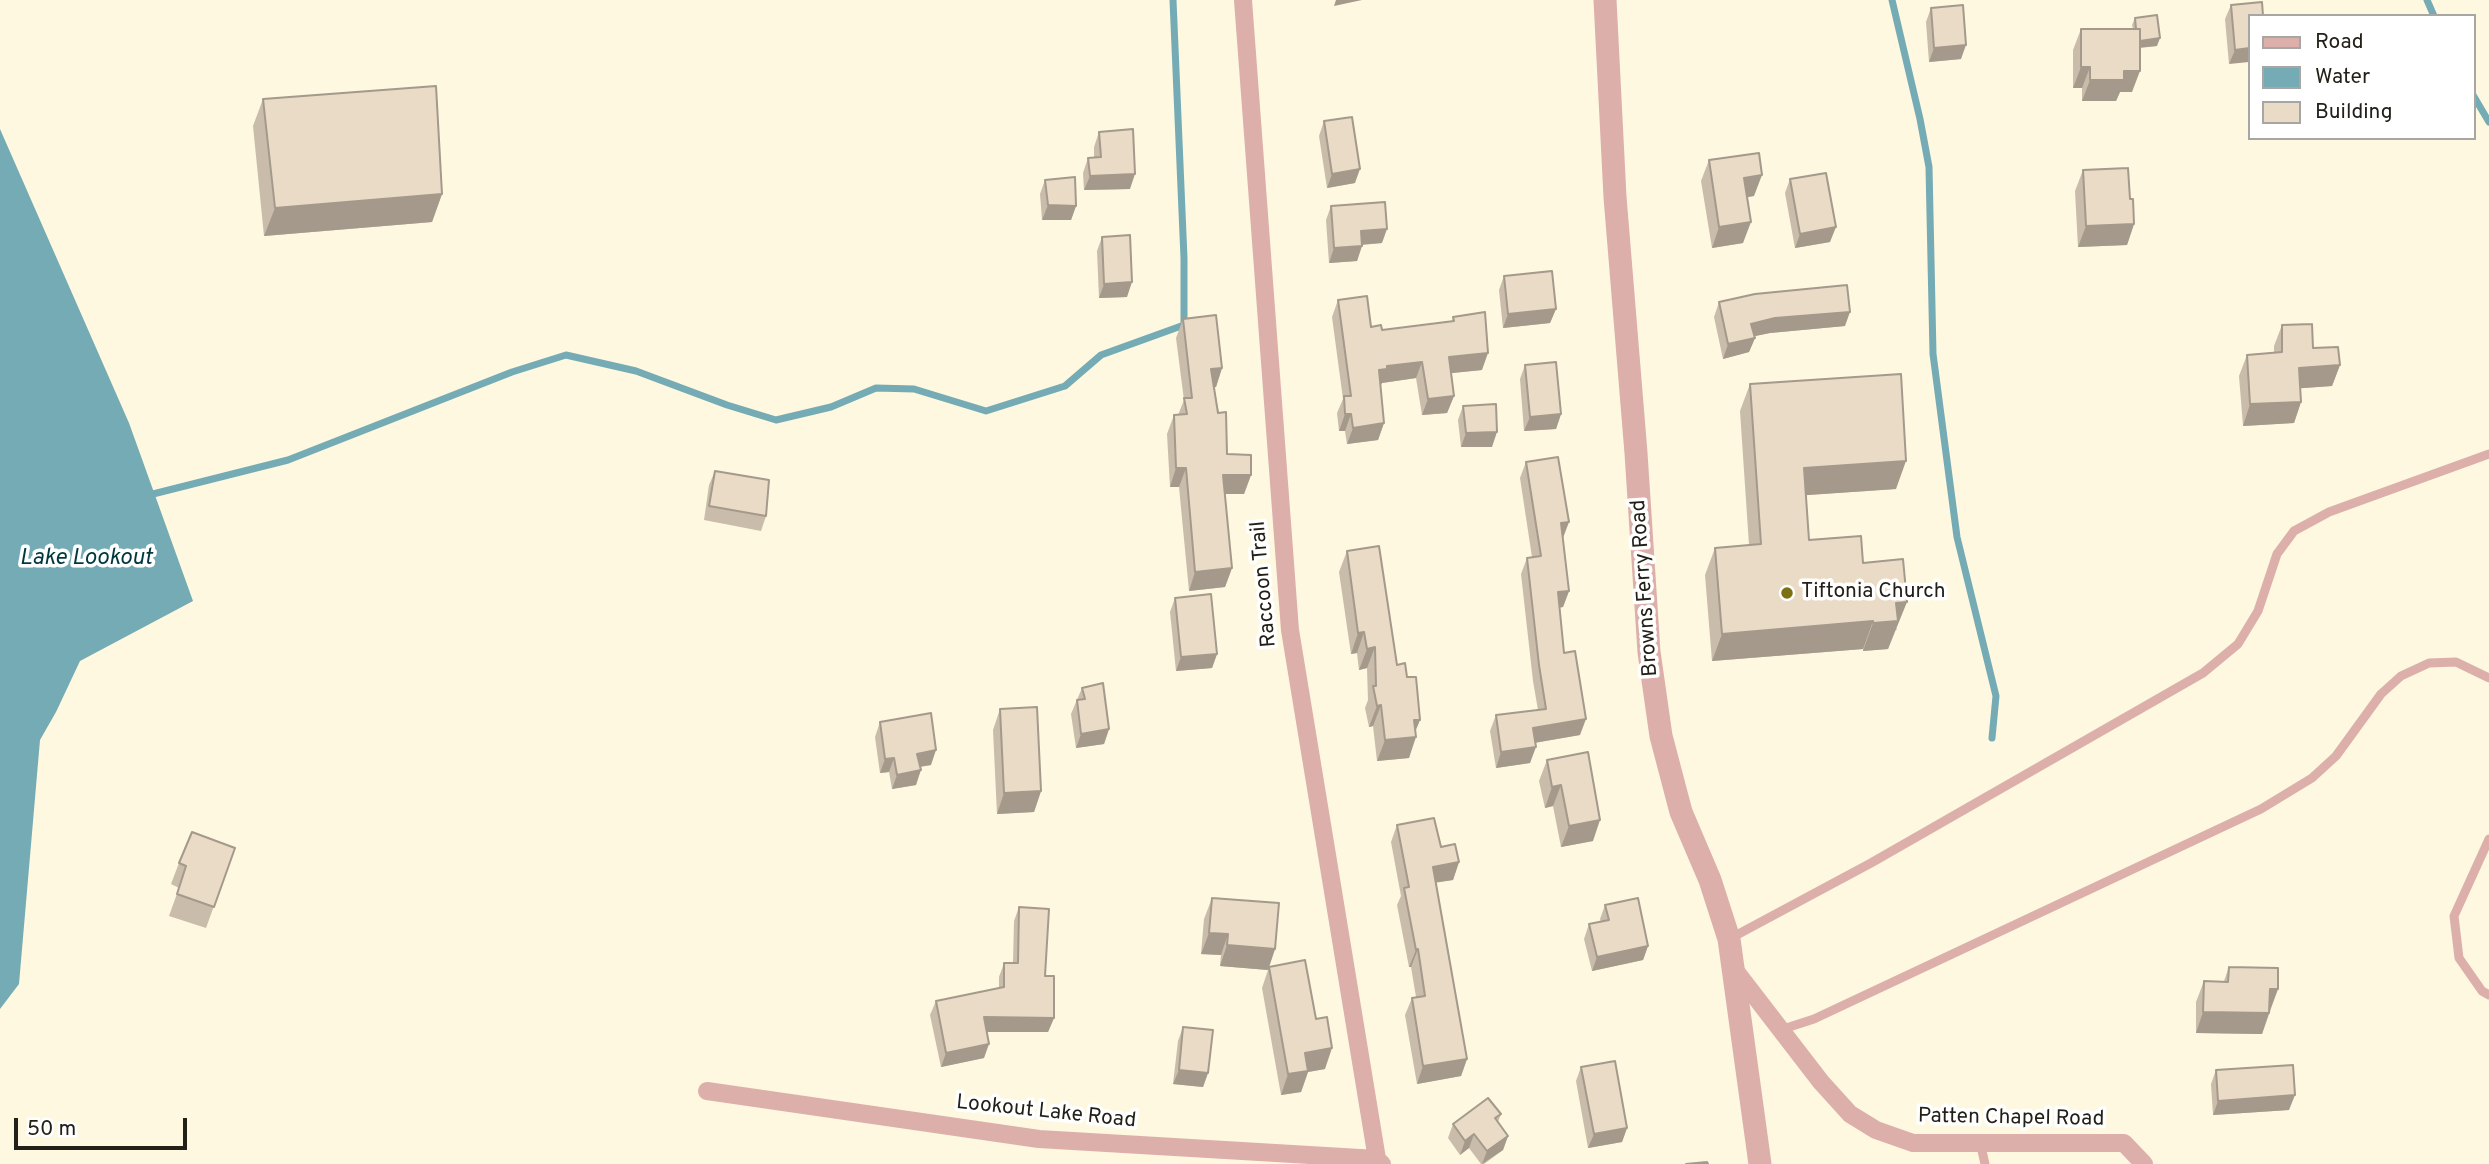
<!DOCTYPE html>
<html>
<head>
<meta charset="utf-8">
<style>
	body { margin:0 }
	#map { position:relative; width:2489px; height:1164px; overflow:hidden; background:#fdf8df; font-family:Overpass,sans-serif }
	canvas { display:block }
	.legend { position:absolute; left:2248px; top:14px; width:228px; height:126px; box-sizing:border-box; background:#fff; border:2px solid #a7a6a2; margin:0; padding:9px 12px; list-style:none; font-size:21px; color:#222017 }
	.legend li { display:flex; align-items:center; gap:14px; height:35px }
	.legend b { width:35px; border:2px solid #a7a6a2 }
	.scale { position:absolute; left:14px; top:1118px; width:173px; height:32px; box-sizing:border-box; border:4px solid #222017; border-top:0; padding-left:9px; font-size:21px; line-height:24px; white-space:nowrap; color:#222017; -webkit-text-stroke:5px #fff; paint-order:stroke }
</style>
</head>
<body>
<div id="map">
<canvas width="2489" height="1164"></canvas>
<ul class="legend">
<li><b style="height:9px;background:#dcafab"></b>Road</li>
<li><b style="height:19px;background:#75abb4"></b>Water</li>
<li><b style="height:19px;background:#eadbc6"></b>Building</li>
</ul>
<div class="scale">50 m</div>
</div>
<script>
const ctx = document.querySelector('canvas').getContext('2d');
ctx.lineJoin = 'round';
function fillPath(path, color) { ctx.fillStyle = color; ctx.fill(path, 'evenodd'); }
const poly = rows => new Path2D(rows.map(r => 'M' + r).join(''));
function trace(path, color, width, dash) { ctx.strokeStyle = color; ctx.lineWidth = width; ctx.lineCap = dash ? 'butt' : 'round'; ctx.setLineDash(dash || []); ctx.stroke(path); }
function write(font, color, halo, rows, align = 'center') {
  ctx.font = font + ' Overpass,sans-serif'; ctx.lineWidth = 7; ctx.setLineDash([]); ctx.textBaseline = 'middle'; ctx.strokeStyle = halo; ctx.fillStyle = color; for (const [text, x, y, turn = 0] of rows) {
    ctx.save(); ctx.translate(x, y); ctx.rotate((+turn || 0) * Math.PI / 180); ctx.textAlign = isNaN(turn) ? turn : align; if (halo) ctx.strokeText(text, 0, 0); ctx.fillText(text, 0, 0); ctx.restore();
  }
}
fillPath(poly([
	[0,129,129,423,193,601,80,661,56,712,40,740,19,984,0,1009]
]), '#75abb4');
trace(poly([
	[1892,0,1920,119,1929,167,1933,354,1957,537,1996,696,1992,738],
	[2427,0,2434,16],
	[2473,95,2489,122],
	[145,496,288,460,512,372,566,355,636,371,727,405,776,420,831,407,876,388,914,389,986,411,1065,386,1101,355,1184,325,1184,258,1173,0]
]), '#75abb4', 7);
trace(poly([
	[2489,839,2454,916,2459,958,2482,991,2489,995],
	[1731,938,1871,863,2203,673,2238,644,2258,611,2277,554,2294,531,2329,512,2489,454],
	[1780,1030,1814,1019,2261,809,2312,778,2336,756,2381,694,2401,676,2429,663,2456,662,2489,678],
	[1980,1142,1985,1164]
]), '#dcafab', 9);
trace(poly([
	[1243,0,1290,630,1377,1159],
	[1734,969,1821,1082,1850,1114,1876,1130,1913,1143,2124,1143,2144,1164],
	[707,1091,1039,1139,1377,1159,1382,1164]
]), '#dcafab', 18);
trace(poly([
	[1605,0,1615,197,1636,453,1649,652,1661,736,1681,812,1710,880,1729,939,1760,1164]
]), '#dcafab', 23);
fillPath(poly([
	[2231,5,2263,16,2229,64,2225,19],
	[1931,8,1961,59,1929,62,1926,22],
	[2135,18,2157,46,2140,48,2132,92,2120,92,2116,101,2082,101,2082,88,2073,88,2073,50,2081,29,2133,29,2132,25],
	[263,99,442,194,432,222,264,236,253,126],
	[1324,121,1355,183,1327,188,1319,136],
	[1099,132,1130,189,1084,190,1083,173,1088,158,1094,158,1094,147],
	[1709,160,1754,196,1747,197,1743,243,1712,248,1701,181],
	[2083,170,2130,199,2134,224,2127,245,2078,247,2075,191],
	[1790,179,1830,242,1795,248,1785,193],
	[1045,180,1076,206,1071,220,1042,220,1040,194],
	[1331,206,1382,243,1362,245,1357,261,1329,263,1326,220],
	[1102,237,1127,297,1099,298,1097,251],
	[1504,276,1556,309,1550,323,1503,328,1499,290],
	[1338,300,1371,327,1382,330,1452,321,1453,317,1482,370,1451,373,1454,396,1447,413,1422,415,1416,378,1382,383,1380,385,1384,423,1378,440,1347,444,1345,431,1339,431,1337,413,1343,399,1332,317],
	[1719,302,1845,326,1770,333,1754,336,1755,338,1749,352,1723,359,1714,317],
	[1183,319,1222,368,1216,387,1214,387,1227,454,1251,475,1244,494,1225,494,1232,568,1225,587,1189,591,1179,487,1170,487,1167,434,1174,415,1178,415,1184,400,1176,338],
	[2282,325,2313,348,2340,365,2332,386,2300,388,2301,402,2294,423,2243,426,2239,376,2247,355,2274,353,2274,346],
	[1525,365,1561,414,1556,429,1524,431,1520,379],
	[1750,384,1896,489,1806,495,1809,540,1863,563,1897,630,1895,630,1888,649,1863,651,1863,649,1712,661,1705,575,1715,548,1749,545,1740,411],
	[1463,406,1492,447,1461,447,1458,420],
	[1526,462,1563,537,1569,591,1563,607,1559,608,1564,653,1580,735,1535,743,1530,763,1496,768,1490,731,1496,715,1538,710,1533,681,1521,574,1527,558,1532,557,1520,478],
	[715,471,766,516,761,531,704,520,709,485],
	[1347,551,1397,665,1407,677,1420,720,1415,731,1409,758,1377,761,1373,726,1369,727,1365,708,1368,700,1367,668,1359,670,1357,653,1351,654,1339,572],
	[1175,598,1217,654,1212,668,1176,671,1170,612],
	[1082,688,1109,729,1104,744,1076,748,1071,714],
	[1000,709,1041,791,1034,812,997,814,993,730],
	[880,722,931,765,920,767,916,785,892,789,889,772,880,773,875,737],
	[1547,760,1593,841,1561,847,1553,806,1545,808,1539,781],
	[1397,825,1441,847,1459,862,1453,880,1436,882,1467,1059,1461,1076,1417,1084,1405,1015,1412,998,1416,997,1411,967,1409,967,1397,905,1401,896,1391,842],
	[235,848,206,928,169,916,179,888,171,884,179,863],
	[1212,898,1275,949,1268,970,1220,966,1221,955,1201,954,1204,919],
	[1605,905,1648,946,1643,960,1592,971,1584,939,1589,924,1601,922,1600,919],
	[1019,907,1045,976,1054,1018,1048,1032,987,1032,984,1058,941,1067,930,1015,936,1001,999,988,999,977,1004,963,1013,963,1014,921],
	[1269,967,1316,1019,1325,1069,1308,1072,1301,1092,1281,1095,1262,988],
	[2229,967,2278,989,2262,1034,2196,1033,2196,1002,2204,981,2224,981],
	[1183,1027,1208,1073,1203,1087,1173,1084,1178,1041],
	[1581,1067,1627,1128,1622,1142,1588,1148,1576,1081],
	[2216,1070,2289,1110,2213,1115,2211,1084],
	[1501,1114,1498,1122,1508,1136,1503,1150,1484,1164,1481,1164,1469,1148,1460,1155,1448,1138,1453,1124]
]), '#c9bcaa');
fillPath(poly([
	[1336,0,1362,0,1334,6],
	[2160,38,2157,46,2135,48,2137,41],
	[1966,45,1961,59,1929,62,1934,48],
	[2249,48,2249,62,2229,64,2235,50],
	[2081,67,2090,67,2082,88,2073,88],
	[2124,71,2140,71,2132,92,2120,92,2116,101,2082,101,2090,80],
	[1360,169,1355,183,1327,188,1332,174],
	[1135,174,1130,189,1084,190,1090,176],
	[1762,175,1754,196,1736,199,1744,178],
	[442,194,432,222,264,236,275,208],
	[1048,205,1076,206,1071,220,1042,220],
	[1751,222,1743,243,1712,248,1719,227],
	[2134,224,2127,245,2078,247,2086,226],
	[1836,227,1830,242,1795,248,1800,234],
	[1387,229,1382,243,1356,245,1361,231],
	[1362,246,1357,261,1329,263,1334,248],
	[1132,282,1127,297,1099,298,1104,284],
	[1556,309,1550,323,1503,328,1508,314],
	[1850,312,1845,326,1770,333,1746,338,1751,324,1775,318],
	[1755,338,1749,352,1723,359,1728,344],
	[1488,353,1482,370,1443,374,1449,357],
	[1422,362,1416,378,1382,383,1381,385,1373,386,1379,370,1387,366],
	[2340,365,2332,386,2291,389,2299,368],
	[1222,368,1216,387,1205,388,1211,369],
	[1454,396,1447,413,1422,415,1428,399],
	[2301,402,2294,423,2243,426,2250,404],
	[1345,414,1351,414,1345,431,1339,431],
	[1561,414,1556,429,1524,431,1530,417],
	[1384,423,1378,440,1347,444,1353,428],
	[1497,432,1492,447,1461,447,1466,433],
	[1906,461,1896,489,1794,496,1804,468],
	[1176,468,1186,468,1179,487,1170,487],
	[1223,475,1251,475,1244,494,1216,494],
	[1569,522,1563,538,1561,523],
	[1232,568,1225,587,1189,591,1195,572],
	[1569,591,1563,607,1552,608,1558,592],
	[1907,602,1888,649,1863,651,1873,623,1896,603],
	[1873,621,1863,649,1712,661,1722,634],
	[1364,632,1357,653,1351,654,1358,633],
	[1375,647,1367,668,1359,670,1367,649],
	[1217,654,1212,668,1176,671,1181,657],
	[1381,705,1373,726,1369,727,1377,706],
	[1586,719,1580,735,1527,744,1533,728],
	[1414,720,1420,720,1413,737,1416,737,1409,758,1377,761,1385,740],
	[1109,729,1104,744,1076,748,1081,734],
	[1536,747,1530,763,1496,768,1501,752],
	[936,750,931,765,911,768,917,754],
	[894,758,889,772,880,773,885,759],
	[921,770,916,785,892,789,897,775],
	[1561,785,1553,806,1545,808,1552,787],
	[1041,791,1034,812,997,814,1004,793],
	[1600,820,1593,841,1561,847,1569,826],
	[1459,862,1453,880,1427,884,1433,867],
	[1209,933,1228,934,1221,955,1201,954],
	[1227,945,1275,949,1268,970,1220,966],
	[1648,946,1643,960,1592,971,1597,957],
	[1418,949,1411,967,1409,967,1416,950],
	[2270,989,2278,989,2270,1010,2262,1010],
	[2203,1012,2269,1013,2262,1034,2196,1033],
	[984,1017,1054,1018,1048,1032,978,1032],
	[989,1044,984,1058,941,1067,946,1053],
	[1332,1048,1325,1069,1308,1072,1301,1092,1281,1095,1288,1074,1305,1053],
	[1467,1059,1461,1076,1417,1084,1423,1066],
	[1179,1070,1208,1073,1203,1087,1173,1084],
	[2295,1095,2289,1110,2213,1115,2218,1101],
	[1627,1128,1622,1142,1588,1148,1594,1134],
	[1474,1134,1469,1148,1460,1155,1465,1141],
	[1508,1136,1503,1150,1482,1164,1487,1151]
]), '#a4998b');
const building = poly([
	[2262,2,2263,16,2249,16,2249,48,2235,50,2231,5,2262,2],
	[1963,5,1966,45,1934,48,1931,8,1963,5],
	[2157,15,2160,38,2140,41,2140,29,2136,29,2135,18,2157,15],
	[2081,29,2140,29,2140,71,2124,71,2124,80,2090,80,2090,67,2081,67,2081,29],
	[436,86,442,194,275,208,263,99,436,86],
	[1352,117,1360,169,1332,174,1324,121,1352,117],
	[1133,129,1135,174,1090,176,1088,158,1101,157,1099,132,1133,129],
	[1759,153,1762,175,1744,178,1751,222,1719,227,1709,160,1759,153],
	[2128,168,2130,199,2133,199,2134,224,2086,226,2083,170,2128,168],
	[1826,173,1836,227,1800,234,1790,179,1826,173],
	[1075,177,1076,206,1048,205,1045,180,1075,177],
	[1385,202,1387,229,1361,231,1362,246,1334,248,1331,206,1385,202],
	[1130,235,1132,282,1104,284,1102,237,1130,235],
	[1552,271,1556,309,1508,314,1504,276,1552,271],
	[1847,285,1850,312,1775,318,1751,324,1755,338,1728,344,1719,302,1755,294,1847,285],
	[1367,296,1371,327,1381,325,1382,330,1454,321,1453,317,1485,312,1488,353,1449,357,1454,396,1428,399,1422,362,1387,366,1387,369,1379,370,1384,423,1353,428,1351,414,1345,414,1344,396,1351,396,1338,300,1367,296],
	[1216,315,1222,368,1211,369,1218,413,1226,412,1227,454,1251,455,1251,475,1223,475,1232,568,1195,572,1186,468,1176,468,1174,415,1187,414,1184,398,1192,398,1183,319,1216,315],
	[2312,324,2313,348,2338,347,2340,365,2299,368,2301,402,2250,404,2247,355,2282,352,2282,325,2312,324],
	[1556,362,1561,414,1530,417,1525,365,1556,362],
	[1901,374,1906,461,1804,468,1809,540,1861,536,1863,563,1903,559,1907,602,1896,603,1898,621,1873,623,1873,621,1722,634,1715,548,1761,544,1750,384,1901,374],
	[1496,404,1497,432,1466,433,1463,406,1496,404],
	[1558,457,1569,522,1561,523,1569,591,1558,592,1564,653,1575,651,1586,719,1533,728,1536,747,1501,752,1496,715,1546,709,1539,665,1527,558,1541,556,1526,462,1558,457],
	[715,471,769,480,766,516,709,506,715,471],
	[1379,546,1397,665,1405,663,1407,677,1416,677,1420,720,1414,720,1416,737,1385,740,1381,705,1377,706,1373,686,1376,686,1375,647,1367,649,1364,632,1358,633,1347,551,1379,546],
	[1211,594,1217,654,1181,657,1175,598,1211,594],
	[1103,683,1109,729,1081,734,1077,700,1085,699,1082,688,1103,683],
	[1037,707,1041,791,1004,793,1000,709,1037,707],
	[931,713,936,750,917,754,921,770,897,775,894,758,885,759,880,722,931,713],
	[1588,752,1600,820,1569,826,1561,785,1552,787,1547,760,1588,752],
	[1434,818,1441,847,1455,844,1459,862,1433,867,1467,1059,1423,1066,1412,998,1425,996,1418,949,1416,950,1404,888,1409,887,1397,825,1434,818],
	[192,832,235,848,214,907,177,894,186,866,179,863,192,832],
	[1212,898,1279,903,1275,949,1227,945,1228,934,1209,933,1212,898],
	[1638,898,1648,946,1597,957,1589,924,1609,920,1605,905,1638,898],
	[1019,907,1049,909,1045,976,1054,976,1054,1018,984,1017,989,1044,946,1053,936,1001,1004,987,1004,963,1018,963,1019,907],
	[1305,960,1316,1019,1327,1017,1332,1048,1305,1053,1308,1071,1288,1074,1269,967,1305,960],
	[2229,967,2278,968,2278,989,2270,989,2269,1013,2203,1012,2204,981,2228,982,2229,967],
	[1183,1027,1213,1030,1208,1073,1179,1070,1183,1027],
	[1615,1061,1627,1128,1594,1134,1581,1067,1615,1061],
	[2293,1065,2295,1095,2218,1101,2216,1070,2293,1065],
	[1488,1098,1501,1114,1495,1118,1508,1136,1487,1151,1474,1134,1465,1141,1453,1124,1488,1098],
	[1707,1162,1708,1164,1686,1164,1707,1162]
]);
fillPath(building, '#eadbc6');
trace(building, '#a4998b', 2);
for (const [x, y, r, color] of [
	[1787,593,7,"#7c7112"]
]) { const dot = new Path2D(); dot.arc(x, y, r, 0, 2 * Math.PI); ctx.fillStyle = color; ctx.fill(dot); trace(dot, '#fff', 2.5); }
write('21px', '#222017', '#fff', [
	["Raccoon Trail",1265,584,-95],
	["Browns Ferry Road",1646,588,-94],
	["Lookout Lake Road",1046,1113,6],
	["Patten Chapel Road",2011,1119,1]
]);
write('21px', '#222017', '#fff', [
	["Tiftonia Church",1801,593]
], 'left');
write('italic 23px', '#01373e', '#fff', [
	["Lake Lookout",86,559]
]);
</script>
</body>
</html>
